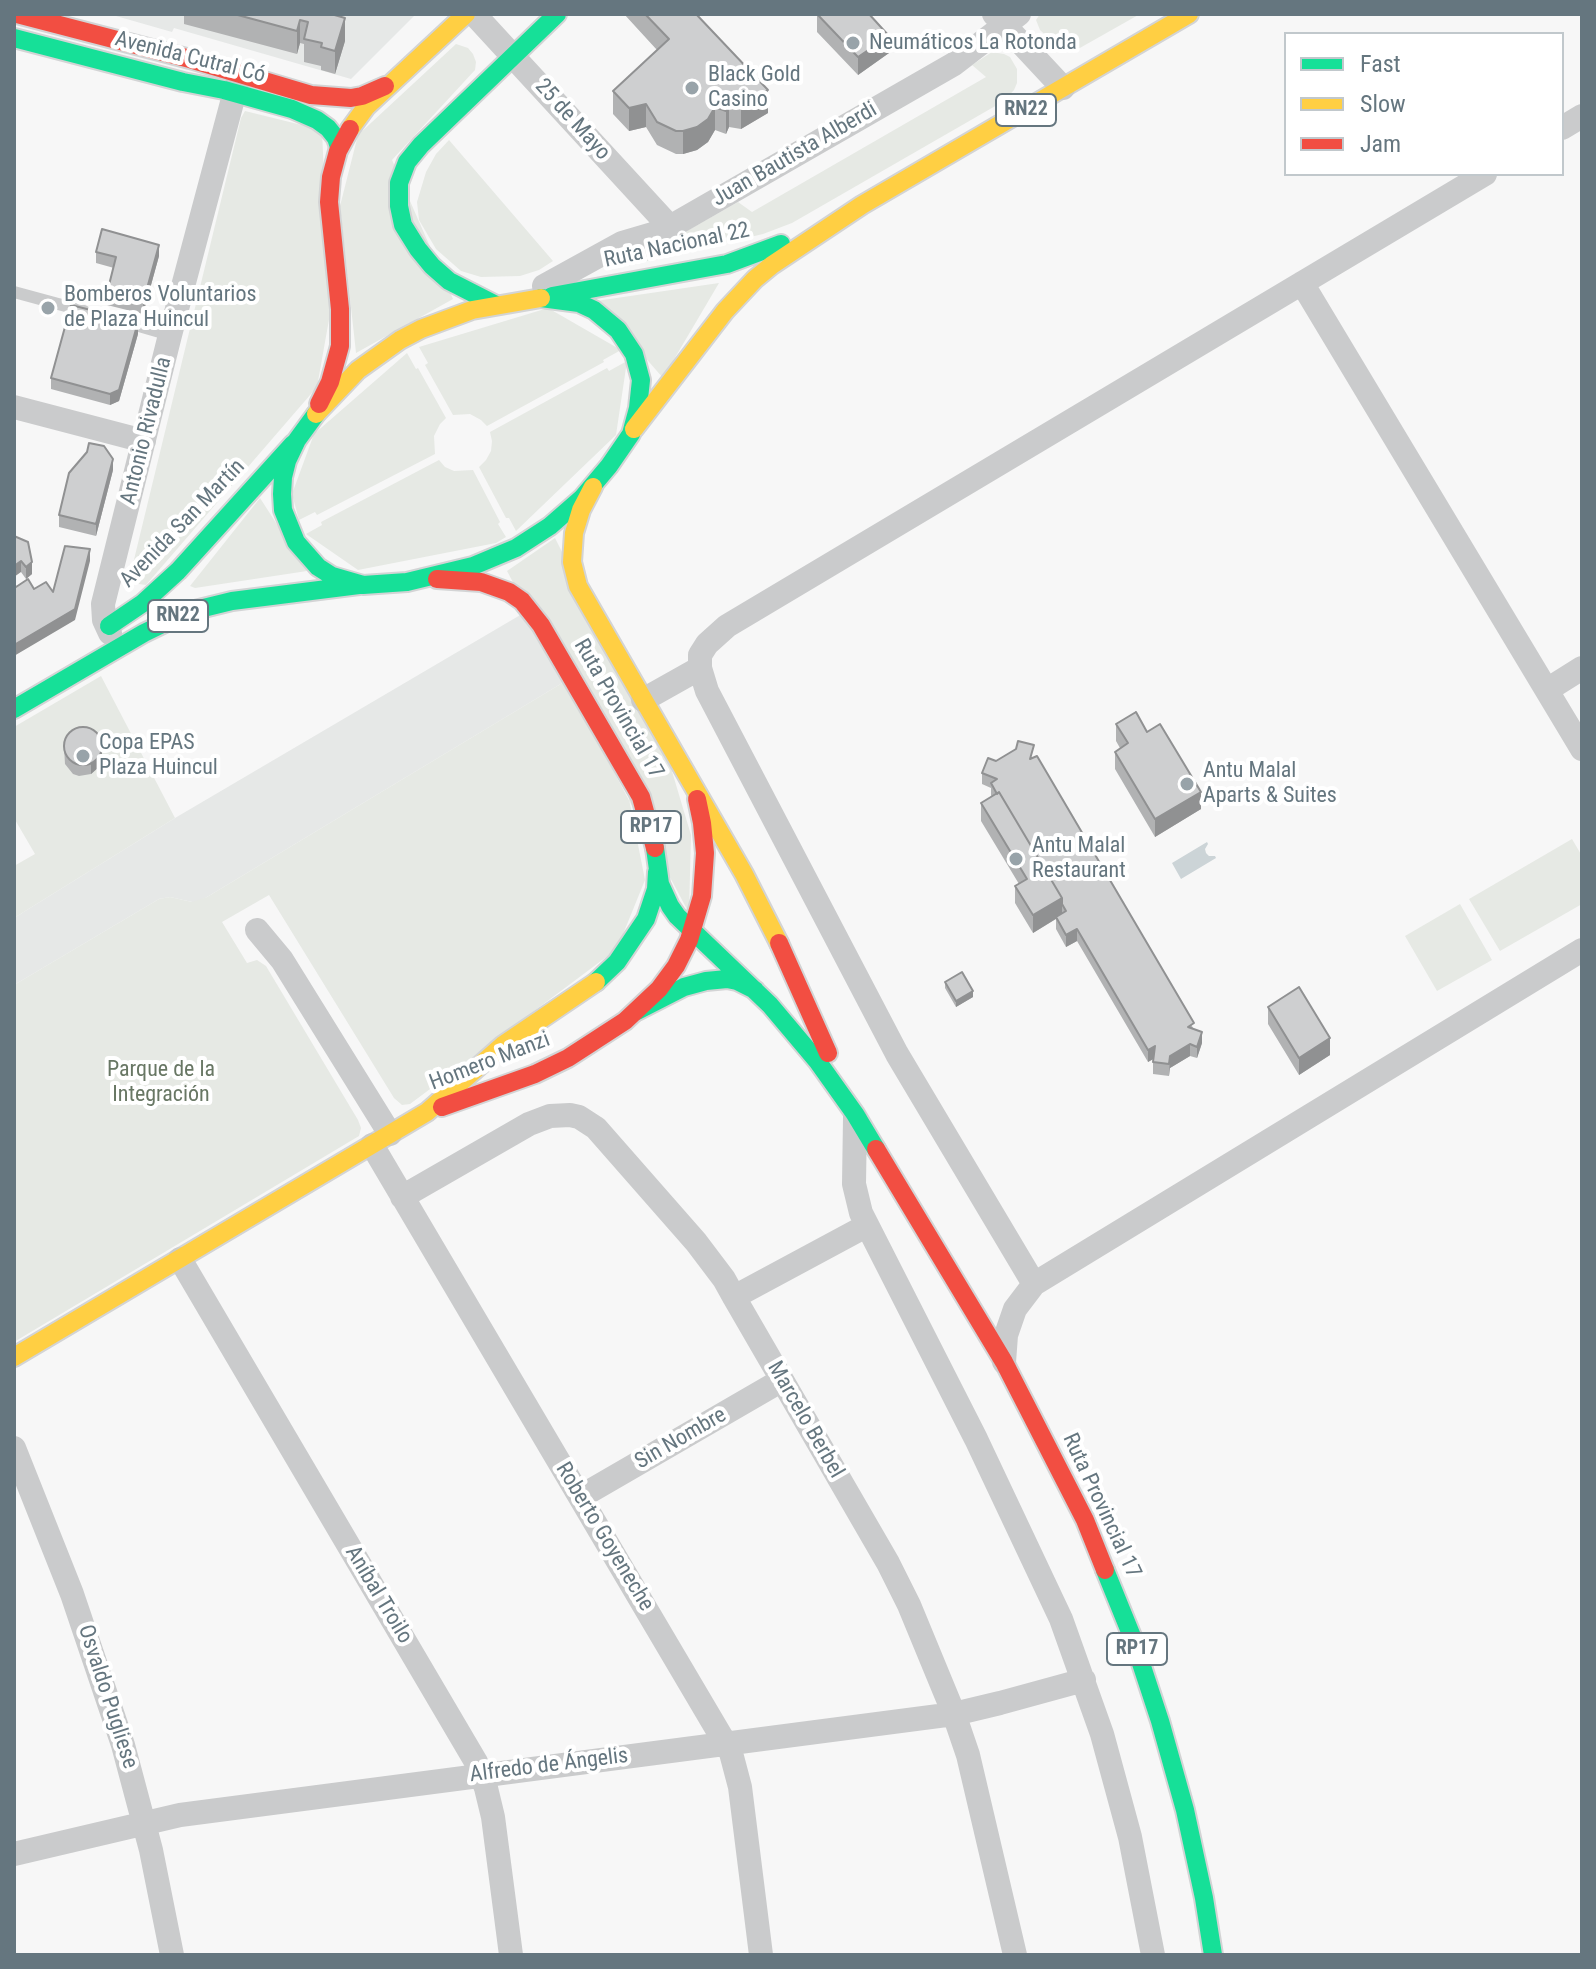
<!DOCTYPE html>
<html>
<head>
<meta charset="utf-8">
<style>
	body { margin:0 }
	#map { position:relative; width:1596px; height:1969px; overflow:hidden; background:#f7f7f7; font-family:"Roboto Condensed",sans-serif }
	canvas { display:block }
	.frame { position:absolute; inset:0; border:16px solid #65767f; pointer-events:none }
	.legend { position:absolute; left:1284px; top:32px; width:280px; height:144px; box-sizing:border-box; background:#fff; border:2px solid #c1c8cc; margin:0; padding:10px 14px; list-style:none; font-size:24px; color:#65767f }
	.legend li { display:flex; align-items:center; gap:16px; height:40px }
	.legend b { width:40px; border:2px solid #c1c8cc }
</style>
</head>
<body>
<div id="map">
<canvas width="1596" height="1969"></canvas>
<div class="frame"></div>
<ul class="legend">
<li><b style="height:10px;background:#16e098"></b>Fast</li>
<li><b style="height:10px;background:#ffcf43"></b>Slow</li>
<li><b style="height:10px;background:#f24e42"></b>Jam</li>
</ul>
</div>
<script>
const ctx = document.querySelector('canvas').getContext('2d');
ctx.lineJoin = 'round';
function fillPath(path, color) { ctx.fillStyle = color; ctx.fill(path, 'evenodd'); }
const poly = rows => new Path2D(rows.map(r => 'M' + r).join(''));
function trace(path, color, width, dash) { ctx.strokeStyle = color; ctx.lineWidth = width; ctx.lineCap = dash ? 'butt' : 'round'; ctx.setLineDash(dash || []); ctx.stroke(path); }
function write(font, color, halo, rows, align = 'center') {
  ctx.font = font + ' "Roboto Condensed",sans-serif'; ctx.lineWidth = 8; ctx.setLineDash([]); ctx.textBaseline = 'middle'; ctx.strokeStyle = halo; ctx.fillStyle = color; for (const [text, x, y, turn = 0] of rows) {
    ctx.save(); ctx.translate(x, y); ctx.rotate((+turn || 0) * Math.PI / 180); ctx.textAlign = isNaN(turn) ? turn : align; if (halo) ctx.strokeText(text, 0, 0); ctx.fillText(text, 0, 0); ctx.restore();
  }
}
fillPath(poly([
	[109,14,416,14,351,79,174,28,172,32],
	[522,614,564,682,207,897,197,902,192,902,170,897,159,899,14,985,14,918,175,818]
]), '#e6e8e7');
fillPath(poly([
	[1040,14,1062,15,1140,14,1071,53,1059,48,1040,30,1036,20],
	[456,44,468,48,473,54,476,62,475,70,392,160,453,299,356,353,340,206,358,135],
	[992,52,1004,54,1010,57,1017,69,1017,83,1014,90,1004,101,792,223,763,234,622,267,615,264,616,256,674,238,738,202,752,212,986,77,972,65],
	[245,111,322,130,330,314,317,387,146,585,132,583,130,578,131,572,241,118],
	[449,140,553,261,539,270,520,276,481,277,461,271,436,249,419,220,417,202,426,172,436,154],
	[719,283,663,378,596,301],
	[548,308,621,350,603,360,604,362,487,426,481,420,470,414,453,415,425,365,428,363,419,347],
	[407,353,416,369,418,368,446,418,440,424,434,436,435,454,317,515,315,512,299,520,292,494,314,434],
	[627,361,616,435,516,531,509,518,506,518,479,467,486,460,491,451,492,441,490,432,607,368,609,371],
	[439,460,445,467,454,471,473,470,500,522,498,524,506,537,496,543,358,570,306,534,322,525,321,522],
	[260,498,307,571,195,588,190,586],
	[555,538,671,768,691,835,689,913,507,571],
	[101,676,175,818,14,918,14,866,35,854,14,818,14,727],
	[564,682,627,789,645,880,617,949,410,1104,402,1105,394,1098,269,895,222,922,247,963,257,960,266,966,358,1120,361,1128,359,1136,14,1342,14,985,159,899,170,897,192,902,207,897],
	[1572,839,1582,856,1582,904,1500,951,1469,899],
	[1460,904,1492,960,1437,991,1405,936]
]), '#e6e9e4');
fillPath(poly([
	[1207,842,1208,844,1205,849,1206,853,1209,856,1215,856,1216,858,1181,879,1172,863]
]), '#ccd4d7');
const fast = poly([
	[14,38,183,82,224,90,292,109,317,120,328,128,336,138,339,147],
	[552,296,727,264,781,244],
	[496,305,449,281,432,266,418,249,403,225,399,206,399,183,407,162,421,145,557,14],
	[316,414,297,440,287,461,283,477,282,494,283,510,296,542,318,567,332,576,363,585,407,582,473,566,516,548,550,526,582,498,609,466,631,434,638,408,641,380,634,354,618,330,594,310,579,303,541,298],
	[109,626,143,603,178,571,293,444],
	[14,709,144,633,187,612,232,601,359,585],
	[655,848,660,884,670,906,677,916,770,1005,818,1062,855,1114,876,1149],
	[596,982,617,962,646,919,656,889,657,872],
	[637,1011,684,987,706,981,727,979,737,981,755,990],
	[1105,1570,1133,1639,1160,1721,1185,1810,1204,1898,1213,1955]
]);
const slow = poly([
	[350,129,366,107,466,14],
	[316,414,358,370,400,340,421,329,472,310,541,298],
	[634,429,725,311,755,279,772,265,862,205,1189,14],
	[593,487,581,510,574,533,572,562,578,586,744,874,779,943],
	[14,1357,427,1112,503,1045,596,982]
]);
const jam = poly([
	[17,14,190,59,311,95,351,98,362,96,385,86],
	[319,404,330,382,340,346,340,309,329,202,331,177,338,151,350,129],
	[437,579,481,582,509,592,522,601,541,625,641,797,655,848],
	[779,943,828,1053],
	[442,1107,535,1074,568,1058,625,1021,659,989,676,966,689,940,702,896,705,853,702,823,697,799],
	[876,1149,1004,1362,1085,1520,1105,1570]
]);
trace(fast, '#d3d4d5', 22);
trace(slow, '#d3d4d5', 22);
trace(jam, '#d3d4d5', 22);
trace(poly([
	[14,292,84,311],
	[125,322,170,335]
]), '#cacbcc', 12);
trace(poly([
	[474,14,670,227],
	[994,14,1063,88],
	[1562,128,1582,116],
	[1302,283,1582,749],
	[544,286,622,243,656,233,670,227,954,64,1019,14],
	[14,407,144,441],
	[110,633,104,620,103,604,170,335,238,80],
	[1547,690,1582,668],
	[643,700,700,668],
	[257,930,282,960,390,1134],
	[855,1118,854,1184,861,1213,976,1439,1061,1619,1102,1734,1130,1837,1153,1955],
	[372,1145,731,1753,740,1787,761,1955],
	[402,1197,529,1124,550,1116,570,1115,579,1117,596,1128,696,1242,724,1279,734,1297,888,1563,909,1605,954,1714,968,1755,1015,1955],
	[180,1259,476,1762,486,1788,493,1817,511,1955],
	[1034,1284,897,1054,707,691,700,668,700,655,707,644,727,626,1485,174],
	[734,1297,866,1226],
	[1004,1362,1006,1335,1015,1309,1034,1284,1582,950],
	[14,1448,72,1594,123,1745,151,1850,172,1955],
	[580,1497,782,1380],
	[14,1854,180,1815,954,1714,1000,1703,1084,1680]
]), '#cacbcc', 24);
trace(fast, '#16e098', 18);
trace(slow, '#ffcf43', 18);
trace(jam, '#f24e42', 18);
fillPath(poly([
	[184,14,331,14,345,41,335,74,321,70,321,66,304,62,304,44,300,43,297,54,184,24],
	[624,14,696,14,768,113,741,129,729,127,726,134,715,130,708,142,697,150,683,154,676,154,657,145,646,127,629,131,613,114,613,91,657,50],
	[817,14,889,53,858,75,817,32],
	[96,252,159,256,143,314,107,305,107,293,114,268,96,263],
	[138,334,119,401,110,405,51,389,51,378],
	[113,470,96,536,59,527,59,515],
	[14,536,32,574,26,579,21,572],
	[1116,724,1147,732,1201,809,1155,837,1115,769,1115,752,1120,748,1116,741],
	[64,747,102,760,100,766,91,774,79,776,73,774,65,764],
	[1033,758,1202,1043,1197,1058,1190,1056,1170,1068,1169,1076,1153,1074,1153,1059,1148,1062,1077,941,1066,947,1056,929,1056,919,1033,933,1015,903,1015,886,1019,884,981,821,981,803,992,797,991,795,991,788,982,784,982,773,996,761],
	[945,982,973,997,956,1007,945,988],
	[1268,1007,1330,1055,1299,1075,1268,1024]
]), '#b1b2b3');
fillPath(poly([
	[345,18,345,41,335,74,335,51],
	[300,20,300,43,297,54,297,31],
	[889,36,889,53,858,75,858,57],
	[768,90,768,113,741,129,741,106],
	[646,104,646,127,629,131,629,108],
	[729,104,729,127,726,134,726,111],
	[715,107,715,130,708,142,697,150,683,154,683,131],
	[159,245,159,256,143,314,143,303],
	[138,322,138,334,119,401,110,405,110,394],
	[113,459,113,470,96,536,96,524],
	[90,549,90,561,75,620,14,656,14,645],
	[21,561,21,572,14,577,14,566],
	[32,562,32,574,26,579,26,567],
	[102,748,102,760,100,766,91,774,91,763],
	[1201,792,1201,809,1155,837,1155,819],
	[1062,898,1062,915,1033,933,1033,915],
	[1077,929,1077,941,1066,947,1066,935],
	[973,991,973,997,956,1007,956,1001],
	[1202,1032,1202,1043,1197,1058,1197,1047],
	[1330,1038,1330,1055,1299,1075,1299,1058],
	[1190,1044,1190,1056,1170,1068,1169,1076,1170,1056],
	[1155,1046,1155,1058,1148,1062,1148,1050]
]), '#909192');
const building = poly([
	[234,14,331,14,345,18,335,51,321,47,322,43,304,39,308,22,300,20,297,31,234,14],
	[645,14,696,14,768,90,741,106,729,104,726,111,715,107,708,119,697,127,683,131,676,131,657,122,646,104,629,108,613,91,669,39,645,14],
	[817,14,869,14,889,36,858,57,817,14],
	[102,229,159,245,143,303,107,293,116,257,96,252,102,229],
	[71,305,138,322,119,390,110,394,51,378,71,305],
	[89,443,104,446,113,459,96,524,59,515,69,473,87,452,89,443],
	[14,536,28,542,32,562,26,567,21,561,14,566,14,536],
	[65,546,90,549,75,609,14,645,14,584,16,587,28,579,34,589,46,582,53,592,65,546],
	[1136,712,1147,732,1160,724,1201,792,1155,819,1115,752,1128,743,1116,724,1136,712],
	'64 746a19 19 0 1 1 38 0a19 19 0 1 1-38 0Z',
	[1018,741,1034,745,1030,759,1037,756,1194,1023,1188,1027,1202,1032,1197,1047,1190,1044,1170,1056,1169,1064,1153,1062,1155,1046,1148,1050,1077,929,1066,935,1056,917,1066,911,1062,904,1062,898,999,792,997,794,991,783,997,779,982,773,988,758,996,761,1016,749,1018,741],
	[999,792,1062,898,1033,915,1015,886,1027,879,981,803,999,792],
	[962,972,973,991,956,1001,945,982,962,972],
	[1299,987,1330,1038,1299,1058,1268,1007,1299,987]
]);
fillPath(building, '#cecfd0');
trace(building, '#909192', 2);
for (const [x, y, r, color] of [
	[853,43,8,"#98a3a9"],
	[692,88,8,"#98a3a9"],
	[48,308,8,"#98a3a9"],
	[83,756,8,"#98a3a9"],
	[1187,784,8,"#98a3a9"],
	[1016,859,8,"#98a3a9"]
]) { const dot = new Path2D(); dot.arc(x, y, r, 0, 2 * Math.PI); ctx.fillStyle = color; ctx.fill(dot); trace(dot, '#fff', 3); }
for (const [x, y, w] of [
	[1026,110,60],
	[178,616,60],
	[651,827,60],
	[1137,1649,60]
]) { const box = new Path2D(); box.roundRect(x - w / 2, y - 16, w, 32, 6); ctx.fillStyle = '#fff'; ctx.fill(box); trace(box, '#65767f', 2); }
write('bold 20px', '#65767f', null, [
	["RN22",1026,110],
	["RN22",178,616],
	["RP17",651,827],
	["RP17",1137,1649]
]);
write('22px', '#65767f', '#fff', [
	["Neumáticos La Rotonda",869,43],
	["Black Gold",708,75],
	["Casino",708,100],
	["Bomberos Voluntarios",64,295],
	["de Plaza Huincul",64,320],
	["Copa EPAS",99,743],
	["Plaza Huincul",99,768],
	["Antu Malal",1203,771],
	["Aparts & Suites",1203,796],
	["Antu Malal",1032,846],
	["Restaurant",1032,871]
], 'left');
write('22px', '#65767f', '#fff', [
	["Avenida Cutral Có",190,58,14],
	["25 de Mayo",572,120,48],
	["Juan Bautista Alberdi",795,155,-30],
	["Ruta Nacional 22",677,246,-12],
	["Antonio Rivadulla",147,431,-76],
	["Avenida San Martín",183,524,-46],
	["Ruta Provincial 17",618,709,60],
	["Homero Manzi",490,1062,-21],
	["Marcelo Berbel",805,1420,60],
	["Sin Nombre",681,1439,-30],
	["Ruta Provincial 17",1101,1506,65],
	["Roberto Goyeneche",604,1537,59],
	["Aníbal Troilo",378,1595,59],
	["Osvaldo Pugliese",107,1697,72],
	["Alfredo de Ángelis",549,1766,-7]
]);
write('22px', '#687764', '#fff', [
	["Parque de la",161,1070],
	["Integración",161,1095]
]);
</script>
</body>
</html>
